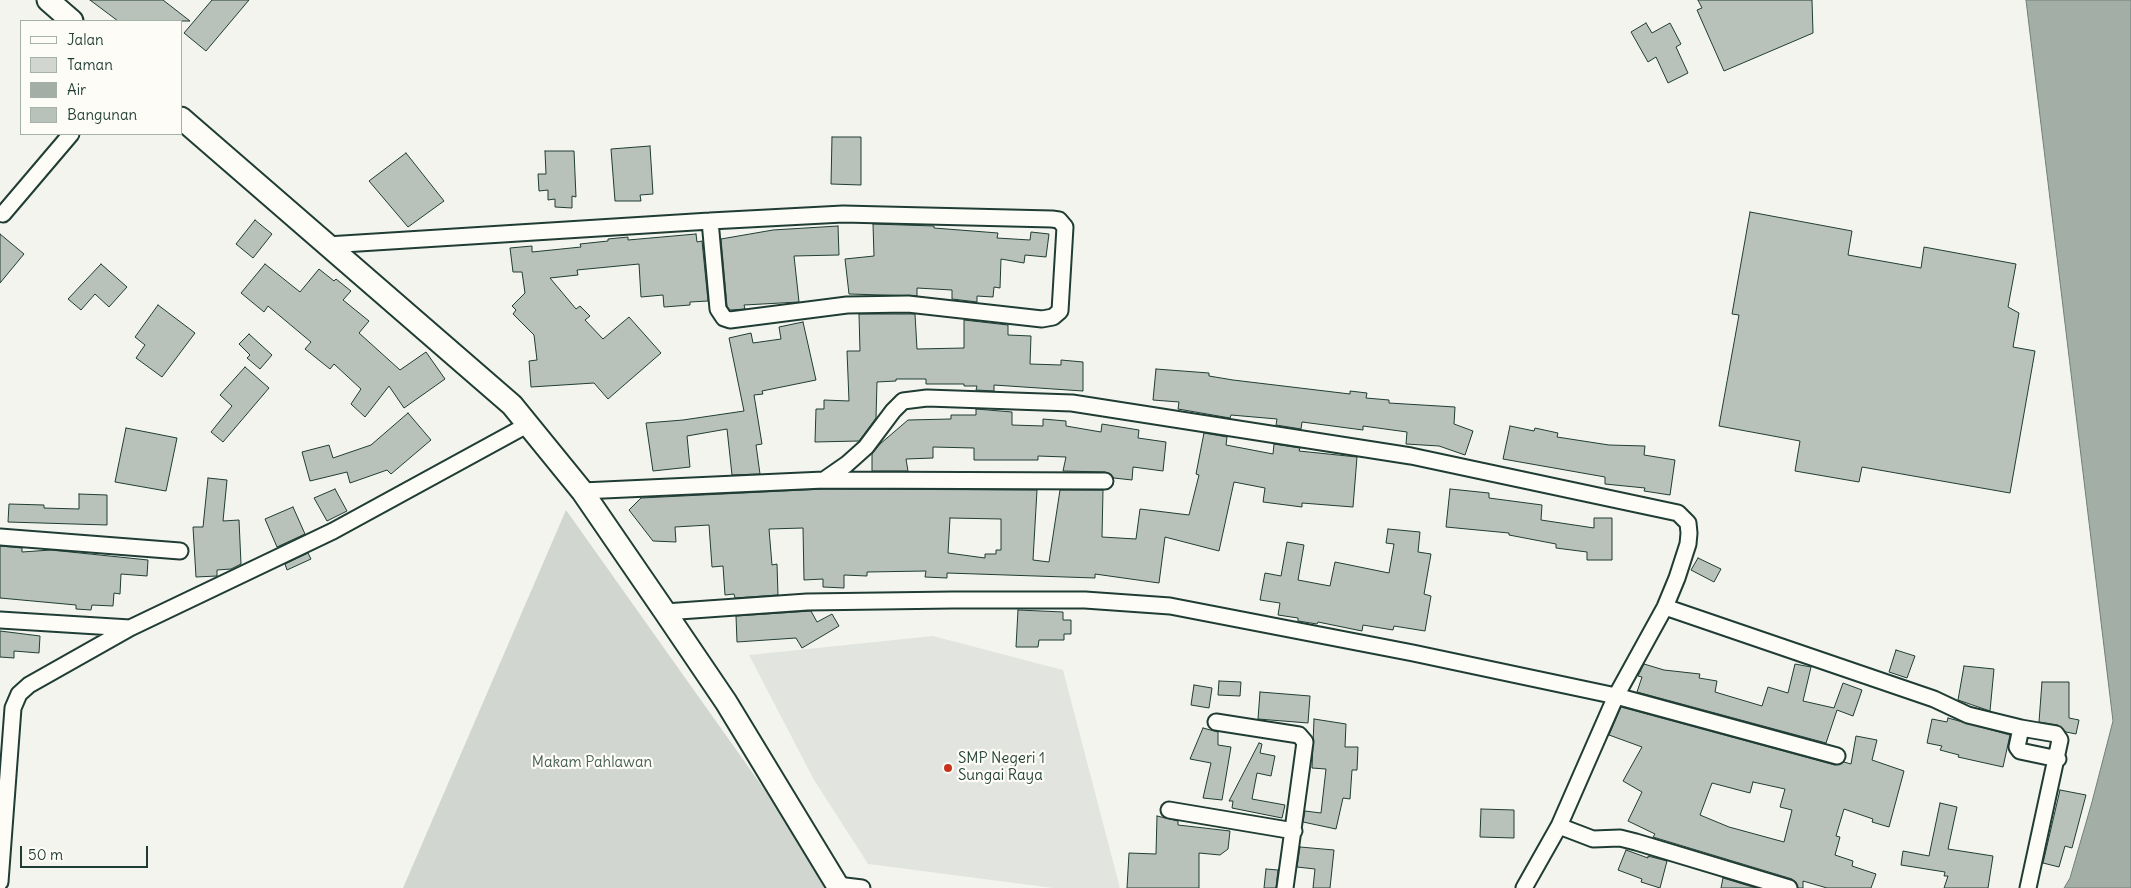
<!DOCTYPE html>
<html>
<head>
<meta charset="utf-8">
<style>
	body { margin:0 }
	#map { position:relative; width:2131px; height:888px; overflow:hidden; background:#f4f4ef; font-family:Delius,sans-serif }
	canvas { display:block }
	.legend { position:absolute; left:20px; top:20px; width:162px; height:115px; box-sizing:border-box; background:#fdfcf7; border:1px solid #a4b0a9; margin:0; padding:6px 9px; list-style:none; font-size:15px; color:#1f3d34 }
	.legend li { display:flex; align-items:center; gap:10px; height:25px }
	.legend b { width:25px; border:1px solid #a4b0a9 }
	.scale { position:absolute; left:20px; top:846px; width:128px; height:22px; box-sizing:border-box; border:2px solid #1f3d34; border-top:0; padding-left:6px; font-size:15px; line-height:18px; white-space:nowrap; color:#1f3d34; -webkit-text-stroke:4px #fdfcf7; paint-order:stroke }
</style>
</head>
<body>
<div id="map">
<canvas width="2131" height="888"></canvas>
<ul class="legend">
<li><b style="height:6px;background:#fdfcf7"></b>Jalan</li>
<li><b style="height:14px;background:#d1d6d1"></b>Taman</li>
<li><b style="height:14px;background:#a3aea7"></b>Air</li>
<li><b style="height:14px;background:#b9c1bb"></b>Bangunan</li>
</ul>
<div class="scale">50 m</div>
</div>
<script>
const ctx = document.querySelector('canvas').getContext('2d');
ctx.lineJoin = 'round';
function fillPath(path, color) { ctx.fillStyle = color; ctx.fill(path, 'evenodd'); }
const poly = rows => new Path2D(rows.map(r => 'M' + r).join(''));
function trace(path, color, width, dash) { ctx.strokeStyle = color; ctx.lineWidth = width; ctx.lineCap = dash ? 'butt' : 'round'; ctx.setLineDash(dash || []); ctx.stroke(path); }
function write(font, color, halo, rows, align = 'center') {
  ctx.font = font + ' Delius,sans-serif'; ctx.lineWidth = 4.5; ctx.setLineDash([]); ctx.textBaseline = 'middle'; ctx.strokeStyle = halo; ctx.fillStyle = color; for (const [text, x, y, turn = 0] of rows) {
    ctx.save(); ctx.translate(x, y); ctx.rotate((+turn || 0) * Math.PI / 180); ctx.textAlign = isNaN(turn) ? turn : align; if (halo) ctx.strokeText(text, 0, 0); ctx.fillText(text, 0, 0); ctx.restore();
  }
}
fillPath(poly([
	[933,636,1063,670,1120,888,1053,888,868,864,814,780,749,655]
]), '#e2e5df');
fillPath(poly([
	[566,510,774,803,825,888,403,888]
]), '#d1d6d1');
const water = poly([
	[2026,0,2131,0,2131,888,2064,888,2070,878,2092,802,2113,721,2026,0]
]);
fillPath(water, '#a3aea7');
trace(water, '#6e8179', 1);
const building = poly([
	[90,0,163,0,190,21,118,21,90,0],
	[212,0,249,0,206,51,184,33,212,0],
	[1698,0,1812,0,1813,33,1724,71,1697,10,1702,8,1698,0],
	[1646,23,1652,33,1670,23,1681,44,1676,47,1688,73,1668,83,1656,57,1648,62,1631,32,1646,23],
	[832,137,861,137,861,185,831,184,832,137],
	[650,146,653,194,640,195,641,201,615,201,611,149,650,146],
	[545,151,574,151,576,197,572,196,572,208,555,207,555,199,548,200,548,190,539,191,538,174,546,174,545,151],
	[406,153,444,201,408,227,369,181,406,153],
	[1750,212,1852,231,1848,255,1921,268,1924,247,2016,264,2008,307,2019,313,2013,347,2035,351,2010,493,1862,467,1859,482,1795,471,1800,441,1719,426,1739,315,1732,314,1750,212],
	[255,220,272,234,253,258,236,244,255,220],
	[873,224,934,226,934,228,998,233,997,238,1030,240,1031,232,1049,234,1046,257,1025,255,1024,263,1001,259,1000,288,994,287,993,297,977,296,977,302,952,299,952,290,917,288,917,296,849,294,845,259,874,256,873,224],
	[838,226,839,255,794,256,799,302,744,305,745,309,730,310,727,306,721,239,773,230,838,226],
	[0,234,24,254,0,283,0,234],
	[696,234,697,242,702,241,708,301,690,302,690,305,664,307,663,295,641,297,639,264,577,270,578,275,550,278,576,309,580,306,590,316,585,320,603,339,629,317,661,353,608,399,594,383,531,387,529,361,537,360,534,335,513,314,516,310,512,306,525,293,522,272,513,272,510,248,532,246,532,252,581,247,580,244,608,241,608,239,628,237,628,240,696,234],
	[101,264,127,287,109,307,95,294,81,310,68,299,101,264],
	[265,264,300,292,319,269,334,281,336,279,351,291,343,300,369,321,359,333,400,370,426,352,445,379,404,408,389,386,365,417,351,404,361,389,334,364,330,369,305,349,311,342,268,306,264,312,241,293,265,264],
	[158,305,195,333,162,377,136,358,145,345,135,337,158,305],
	[859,314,915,314,917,349,964,348,964,320,1008,325,1008,335,1031,336,1030,364,1061,365,1061,360,1083,362,1083,391,994,385,994,391,976,390,977,386,964,386,964,384,926,384,926,379,896,379,896,381,877,382,876,418,859,441,815,442,816,409,824,409,824,400,849,401,847,351,860,351,859,314],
	[803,322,816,380,762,391,763,394,754,395,762,444,756,445,760,474,732,475,727,429,687,436,690,467,653,471,646,423,683,420,744,411,729,338,751,333,753,343,781,339,779,327,803,322],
	[249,334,272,355,260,369,247,358,250,355,239,344,249,334],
	[245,367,269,388,223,442,211,432,232,406,220,395,245,367],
	[1156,369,1209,373,1209,376,1233,380,1350,394,1350,391,1367,393,1366,398,1389,400,1389,403,1455,407,1454,424,1473,431,1465,455,1439,446,1406,444,1407,432,1363,426,1363,430,1302,422,1301,429,1276,425,1277,419,1231,415,1230,418,1178,409,1179,402,1153,400,1156,369],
	[976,409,1012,412,1012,425,1043,426,1043,419,1066,421,1066,426,1101,432,1102,424,1139,430,1138,438,1166,442,1163,471,1133,467,1132,480,1114,478,1105,472,1063,471,1066,457,1038,456,1038,460,974,460,974,448,933,447,933,458,906,459,908,471,872,471,872,454,880,444,908,420,951,419,951,415,976,415,976,409],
	[408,413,431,440,391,474,387,470,350,483,347,472,310,481,302,452,329,445,333,458,371,445,408,413],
	[1510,426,1534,431,1535,428,1558,433,1557,437,1609,445,1645,446,1644,455,1675,460,1670,495,1644,491,1645,488,1605,484,1605,477,1503,459,1510,426],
	[126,428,177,438,166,491,115,482,126,428],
	[1204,433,1227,437,1226,445,1273,454,1274,444,1300,448,1299,451,1357,457,1353,507,1302,503,1302,507,1263,502,1265,488,1234,482,1219,551,1165,537,1159,583,1095,574,1095,578,947,573,947,578,925,577,926,571,867,572,867,576,844,575,844,588,823,587,823,579,804,580,803,528,769,529,772,565,777,564,778,595,735,598,734,594,725,595,723,566,712,567,709,525,675,527,676,542,653,541,629,510,641,498,824,489,1037,490,1033,560,1049,562,1060,490,1103,490,1102,537,1136,539,1140,509,1189,515,1199,475,1196,474,1204,433],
	[950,518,1001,519,1001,550,996,550,996,554,985,554,985,558,948,553,950,518],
	[208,478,227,480,223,521,239,520,241,564,231,569,217,570,217,576,196,577,193,527,203,527,208,478],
	[335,489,347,511,327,521,314,498,335,489],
	[1450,489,1489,493,1489,498,1542,505,1541,520,1594,528,1594,518,1612,518,1612,560,1587,560,1587,552,1556,548,1556,544,1509,535,1509,533,1446,527,1450,489],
	[79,494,107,495,107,525,8,522,9,504,44,505,44,508,79,509,79,494],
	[293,507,305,534,277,547,265,519,293,507],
	[1388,529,1420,532,1418,552,1431,554,1424,594,1431,596,1425,631,1394,626,1393,630,1363,625,1362,631,1318,622,1317,624,1298,621,1298,618,1278,615,1280,603,1260,600,1265,573,1281,576,1287,542,1304,545,1298,580,1330,586,1335,562,1389,573,1394,544,1386,543,1388,529],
	[0,546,22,548,22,552,51,550,148,560,147,576,121,574,120,594,114,593,113,606,92,605,91,610,76,609,76,605,0,598,0,546],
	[308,553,311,559,287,570,285,564,308,553],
	[1698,558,1721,569,1714,582,1691,570,1698,558],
	[1018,610,1063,612,1063,620,1071,620,1071,634,1064,634,1064,640,1039,640,1038,647,1016,647,1018,610],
	[811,611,817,622,832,614,839,626,802,648,796,638,737,642,736,616,811,611],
	[0,631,40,636,39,653,14,651,14,658,0,657,0,631],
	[1896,650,1915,656,1907,678,1889,672,1896,650],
	[1644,664,1664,670,1700,674,1699,678,1717,681,1715,692,1762,706,1768,687,1788,693,1795,664,1811,667,1803,701,1834,708,1843,683,1862,690,1853,716,1837,710,1826,743,1637,692,1642,677,1638,676,1644,664],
	[1964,666,1994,669,1990,711,1958,700,1964,666],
	[1219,681,1241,682,1240,696,1218,695,1219,681],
	[2042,682,2069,682,2069,718,2079,720,2076,734,2066,732,2058,725,2039,722,2042,682],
	[1194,685,1212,688,1209,708,1191,705,1194,685],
	[1260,692,1310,696,1308,723,1258,719,1260,692],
	[1621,707,1835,765,1844,762,1851,764,1856,736,1877,740,1872,760,1904,771,1889,827,1872,822,1873,819,1844,809,1836,836,1840,837,1835,855,1853,861,1852,866,1876,874,1871,888,1827,888,1803,881,1803,888,1798,888,1796,882,1792,879,1653,837,1655,834,1628,821,1642,792,1623,781,1642,747,1609,735,1621,707],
	[1753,782,1785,789,1780,807,1792,810,1784,842,1729,827,1700,815,1712,783,1750,793,1753,782],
	[1948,718,2010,735,2003,767,1958,757,1959,755,1940,750,1942,746,1927,743,1932,719,1947,722,1948,718],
	[1314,719,1346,724,1345,747,1358,747,1357,770,1352,770,1350,799,1343,798,1336,829,1303,822,1305,811,1321,813,1326,769,1312,768,1314,719],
	[1203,728,1218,732,1218,745,1231,747,1222,800,1203,798,1211,763,1190,759,1203,728],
	[1259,743,1262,744,1260,753,1275,756,1271,776,1257,773,1252,799,1285,805,1282,818,1232,808,1233,801,1229,801,1259,743],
	[2060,790,2086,795,2072,848,2065,846,2059,867,2043,863,2060,790],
	[1940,803,1957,807,1948,849,1993,856,1988,888,1944,888,1948,876,1944,876,1945,872,1901,865,1903,851,1929,856,1940,803],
	[1481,809,1514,810,1514,838,1480,837,1481,809],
	[1157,816,1178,821,1178,825,1230,831,1228,849,1220,855,1199,853,1199,888,1127,888,1129,853,1156,854,1157,816],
	[1300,847,1334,850,1330,888,1313,888,1315,869,1297,867,1300,847],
	[1626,850,1648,858,1648,856,1667,861,1660,888,1641,882,1642,879,1618,870,1626,850],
	[1266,869,1278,870,1276,888,1264,888,1266,869],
	[1723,878,1756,888,1721,888,1723,878]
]);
fillPath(building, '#b9c1bb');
trace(building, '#1f3d34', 1);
const street = poly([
	[3,214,71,134],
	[327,245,710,221,843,214,1052,219,1059,220,1065,227,1060,311,1053,317,1042,319,908,304,847,305,730,320,724,318,718,309,710,221],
	[824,480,1105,481],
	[582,491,824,480,847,464,866,447,893,411,903,401,927,398,1072,403,1411,456,1678,513,1688,523,1689,533,1688,544,1677,578,1665,607,1616,696,1559,826,1524,888],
	[0,537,180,551],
	[1665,607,1934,699,1968,715,2021,728,2017,747,2020,751,2058,759],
	[665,612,807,602,953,600,1085,600,1170,606,1413,653,1616,696,1837,756],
	[0,620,130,628],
	[1216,722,1299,735,1305,742,1285,888],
	[2021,728,2056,734,2060,740,2028,888],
	[1169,810,1294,831],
	[1559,826,1593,839,1620,838,1636,842,1789,888],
	[0,882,13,708,19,694,29,685,130,628,333,531,527,425],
	[837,885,862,888]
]);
const secondary = poly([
	[48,0,72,21],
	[181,118,512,405,582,491,665,612,726,702,839,888]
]);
trace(street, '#1f3d34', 19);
trace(secondary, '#1f3d34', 25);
trace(street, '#fdfcf7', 15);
trace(secondary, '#fdfcf7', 21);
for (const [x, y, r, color] of [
	[948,768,5,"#c8321e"]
]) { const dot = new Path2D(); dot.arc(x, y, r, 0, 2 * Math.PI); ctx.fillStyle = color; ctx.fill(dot); trace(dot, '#fdfcf7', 2); }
write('15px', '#1f3d34', '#fdfcf7', [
	["SMP Negeri 1",958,759],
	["Sungai Raya",958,776]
], 'left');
write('15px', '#435c53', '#fdfcf7', [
	["Makam Pahlawan",592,763]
]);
</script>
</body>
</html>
